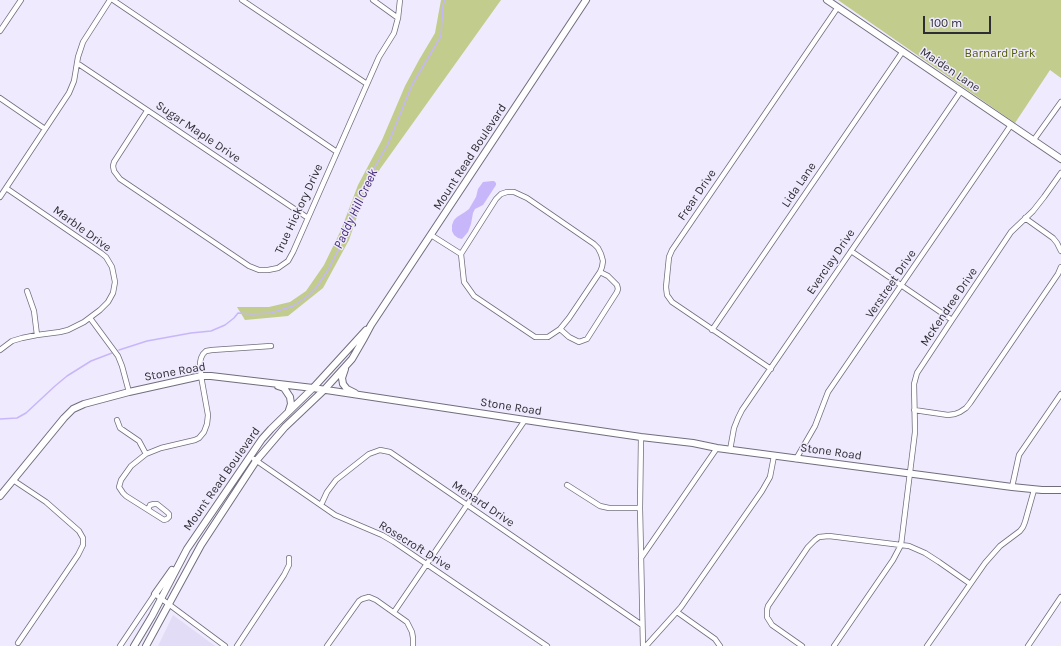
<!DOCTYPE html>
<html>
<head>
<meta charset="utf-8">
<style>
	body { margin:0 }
	#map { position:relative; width:1061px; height:646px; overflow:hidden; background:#efeafd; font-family:Karla,sans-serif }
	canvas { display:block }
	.scale { position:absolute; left:923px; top:16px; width:68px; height:18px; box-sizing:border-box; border:2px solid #2f2d34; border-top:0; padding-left:5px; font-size:12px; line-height:14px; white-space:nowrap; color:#2f2d34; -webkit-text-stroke:3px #efeafd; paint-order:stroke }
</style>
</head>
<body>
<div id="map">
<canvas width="1061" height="646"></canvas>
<div class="scale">100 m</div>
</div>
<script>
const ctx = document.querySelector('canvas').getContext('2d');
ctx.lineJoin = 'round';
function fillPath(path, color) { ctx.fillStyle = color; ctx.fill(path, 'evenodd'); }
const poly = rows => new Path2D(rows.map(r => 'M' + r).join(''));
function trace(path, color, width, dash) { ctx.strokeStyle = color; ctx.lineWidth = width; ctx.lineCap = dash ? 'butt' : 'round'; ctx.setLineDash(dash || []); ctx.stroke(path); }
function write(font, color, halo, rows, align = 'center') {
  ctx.font = font + ' Karla,sans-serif'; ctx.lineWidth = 3; ctx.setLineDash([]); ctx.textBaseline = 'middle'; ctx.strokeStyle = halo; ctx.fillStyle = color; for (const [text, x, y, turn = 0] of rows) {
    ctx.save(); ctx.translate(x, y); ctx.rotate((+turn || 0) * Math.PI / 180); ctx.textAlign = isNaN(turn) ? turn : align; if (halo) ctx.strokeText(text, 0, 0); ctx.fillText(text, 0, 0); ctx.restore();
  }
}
fillPath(poly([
	[173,615,215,646,158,646]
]), '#e3dcf7');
fillPath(poly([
	[441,0,501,0,380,169,362,202,349,240,323,288,288,316,245,320,237,307,269,307,290,302,306,291,324,265,341,230,358,185,382,140,405,86,419,60,435,33],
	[838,0,1061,0,1061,78,1050,70,1015,123]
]), '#c2cc8c');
fillPath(poly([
	[492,181,494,181,496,183,496,185,485,202,483,205,475,209,473,213,471,224,468,232,462,239,458,238,454,235,452,231,452,225,454,220,457,217,465,212,469,209,476,197,478,189,483,182]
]), '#c8b6fa');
trace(poly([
	[119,350,147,341,191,333,211,331,225,325,234,318,238,313,252,314,271,313,293,306,308,296,316,288,328,270,350,227,357,202,364,186,388,144,412,85,441,36,443,5,445,0],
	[0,419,17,418,26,413,55,386,67,376,91,361,112,353]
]), '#c8b6fa', 1.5);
const street = poly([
	[113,0,337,152],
	[242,0,367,84],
	[373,0,398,18],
	[0,31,21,0],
	[77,63,308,218],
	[0,98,45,129],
	[147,111,114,162,113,166,114,171,120,179,249,266,259,270,268,270,278,268,288,261,293,252,379,57,394,33,398,18,400,0],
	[1033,141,1061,102],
	[507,192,514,192,527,198,594,244,598,248,601,254,603,261,602,267,600,272,569,318,560,329,548,337,535,337,474,296,464,282,461,254,496,199,501,194,507,192],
	[0,197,69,93,74,81,78,57,83,42,110,0],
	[1025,218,1053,238,1057,243,1061,251],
	[431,235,461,254],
	[851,251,952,320],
	[27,291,34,311,37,335],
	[90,318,118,356,122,366,129,392],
	[560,329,569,337,579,342,587,339,617,292,618,289,617,285,608,276,600,272],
	[712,330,903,51],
	[0,350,12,341,22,338,37,335,60,332,68,330,84,322,100,310,108,302,113,293,115,282,112,267,106,257,101,253,6,188],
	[771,369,672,302,667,295,666,287,669,257,672,250,838,7],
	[914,410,948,415,955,414,960,412,966,408,970,403,1058,274,1061,267],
	[117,420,120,428,139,441,146,454],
	[641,437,640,508,643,646],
	[730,450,734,428,738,418,742,410,961,91],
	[254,459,335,515,382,535,394,542,547,646],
	[796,459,815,426,828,392,1011,125],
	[13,480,46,502,79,531,83,538,83,545,78,555,18,643],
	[567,485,600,506,609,508,640,508],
	[1012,487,1019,455,1061,394],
	[321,505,327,492,336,480,369,454,380,450,390,452,642,625],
	[148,510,150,505,154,504,157,504,167,512,169,514,169,517,167,519,164,520,126,496,123,493,119,487,121,480,131,466,146,454,161,448,195,440,199,438,204,432,207,424,208,415,201,376,200,363,201,358,203,354,206,351,212,350,271,346],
	[641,558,717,448],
	[394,612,525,420],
	[677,612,715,639,720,646],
	[120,646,155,594,225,646],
	[237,646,284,575,289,565,289,558],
	[327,646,359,601,362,599,369,597,376,600,407,622,412,632,413,638,413,646],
	[646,646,681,607,762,491,770,477,774,456],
	[802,646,772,625,767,617,767,610,768,606,808,547,815,540,819,537,829,536,909,546,925,553,939,562,969,583],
	[834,646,893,560,901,545,915,432,914,384,917,373,952,320,1011,232,1033,211,1044,197,1061,173],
	[927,646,985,563,1000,546,1020,531,1023,527,1025,522,1034,490],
	[1028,646,1061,597]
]);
const secondary = poly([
	[827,0,1061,159],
	[345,369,342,378,343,384,347,389,355,393],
	[278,386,284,388,290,397,291,404,289,410],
	[0,496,64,418,73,409,84,404,129,392,201,376,211,376,313,388,545,423,641,437,693,443,717,448,1012,487,1042,490,1061,490],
	[155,594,172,570],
	[134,646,152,616,187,549,262,439,271,429,313,388,366,330],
	[146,646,201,545,256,461,285,427,324,390,352,359,363,340,371,325,586,0]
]);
trace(street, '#726d7e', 6);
trace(secondary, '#726d7e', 8);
trace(street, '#fff', 4.5);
trace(secondary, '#fff', 6);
write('12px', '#535c06', '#efeafd', [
	["Barnard Park",1000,54]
]);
write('12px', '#2f2d34', '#efeafd', [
	["Maiden Lane",950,70,34],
	["Sugar Maple Drive",198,132,34],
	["Mount Read Boulevard",470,157,-57],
	["Lida Lane",799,185,-56],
	["Frear Drive",697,195,-56],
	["True Hickory Drive",299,209,-65],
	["Marble Drive",82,229,36],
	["Everclay Drive",831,262,-56],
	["Verstreet Drive",891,284,-56],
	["McKendree Drive",949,307,-56],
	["Stone Road",175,372,-10],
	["Stone Road",511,407,9],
	["Stone Road",831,452,8],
	["Mount Read Boulevard",222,479,-55],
	["Menard Drive",483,504,34],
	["Rosecroft Drive",415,546,32]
]);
write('italic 13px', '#492d7a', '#efeafd', [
	["Paddy Hill Creek",356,209,-65]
]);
</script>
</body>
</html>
